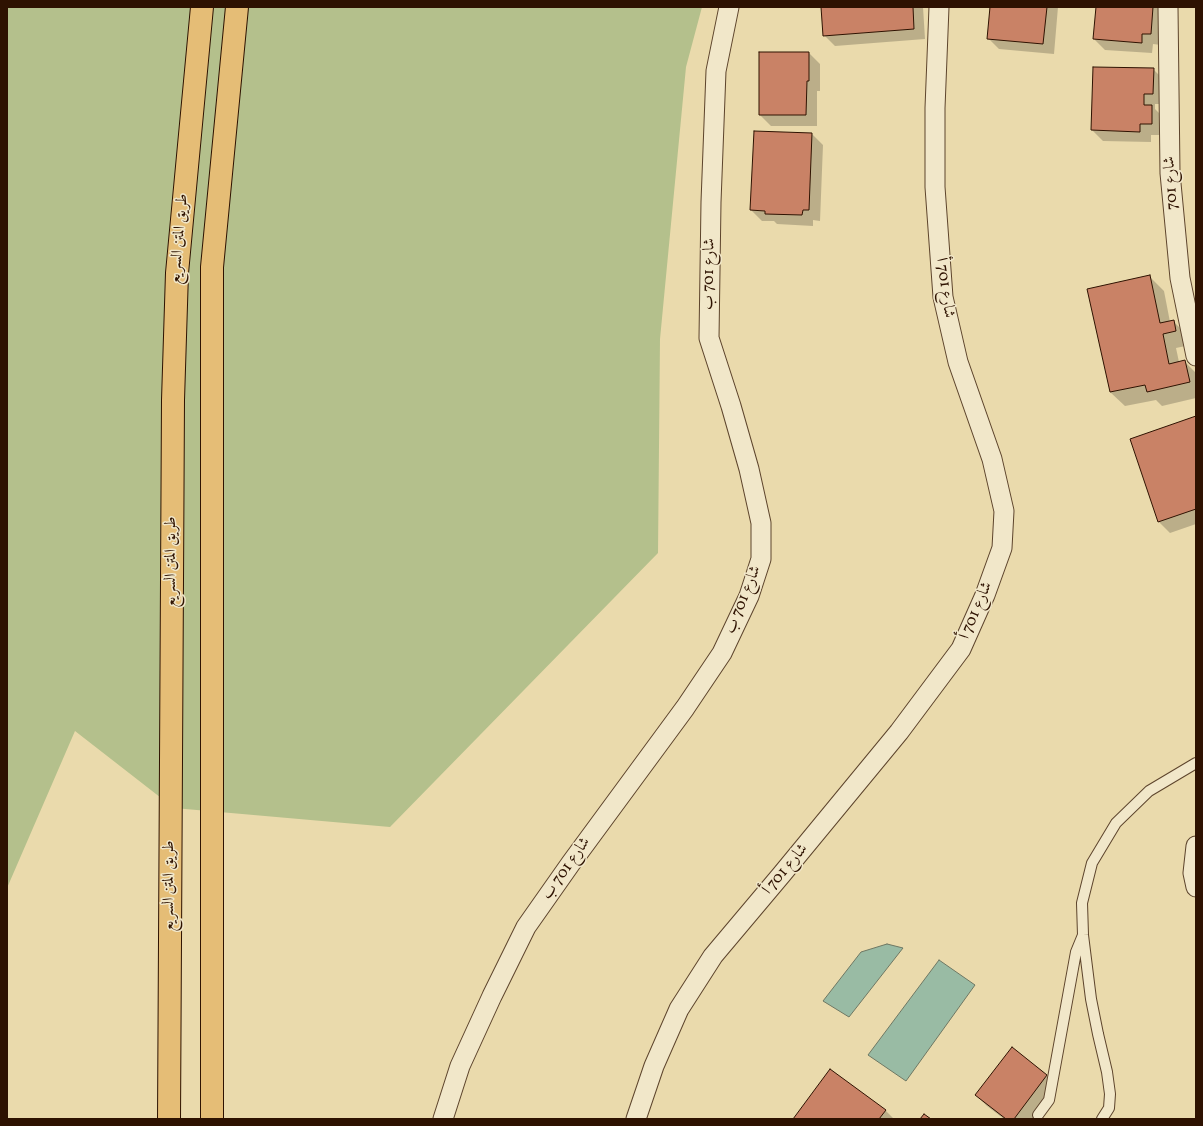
<!DOCTYPE html>
<html>
<head>
<meta charset="utf-8">
<style>
	body { margin:0 }
	#map { position:relative; width:1203px; height:1126px; overflow:hidden; background:#eadaac; font-family:Vollkorn,serif }
	canvas { display:block }
	.frame { position:absolute; inset:0; border:8px solid #2e1201; pointer-events:none }
</style>
</head>
<body>
<div id="map">
<canvas width="1203" height="1126"></canvas>
<div class="frame"></div>
</div>
<script>
const ctx = document.querySelector('canvas').getContext('2d');
ctx.lineJoin = 'round';
function fillPath(path, color) { ctx.fillStyle = color; ctx.fill(path, 'evenodd'); }
const poly = rows => new Path2D(rows.map(r => 'M' + r).join(''));
function trace(path, color, width, dash) { ctx.strokeStyle = color; ctx.lineWidth = width; ctx.lineCap = dash ? 'butt' : 'round'; ctx.setLineDash(dash || []); ctx.stroke(path); }
function write(font, color, halo, rows, align = 'center') {
  ctx.font = font + ' Vollkorn,Amiri,serif'; ctx.lineWidth = 3; ctx.setLineDash([]); ctx.textBaseline = 'middle'; ctx.strokeStyle = halo; ctx.fillStyle = color; for (const [text, x, y, turn = 0] of rows) {
    ctx.save(); ctx.translate(x, y); ctx.rotate((+turn || 0) * Math.PI / 180); ctx.textAlign = isNaN(turn) ? turn : align; if (halo) ctx.strokeText(text, 0, 0); ctx.fillText(text, 0, 0); ctx.restore();
  }
}
fillPath(poly([
	[7,7,702,7,686,67,660,339,658,553,390,827,174,808,75,731,7,888]
]), '#b4c08c');
const water = poly([
	[887,944,903,948,849,1017,823,1001,861,952,887,944],
	[939,960,975,985,906,1081,868,1055,939,960]
]);
fillPath(water, '#99bba4');
trace(water, '#6e7763', 1);
fillPath(poly([
	[822,7,923,7,925,39,835,46,824,35],
	[991,7,1058,7,1054,54,999,49,988,38],
	[1097,7,1164,7,1161,45,1153,44,1152,53,1105,50,1094,39],
	[809,53,820,64,820,91,817,91,817,126,771,126,760,115],
	[1094,68,1153,69,1164,80,1163,104,1155,104,1155,109,1163,117,1162,135,1151,135,1151,142,1103,141,1092,130],
	[812,134,823,145,820,221,813,220,813,226,777,224,774,221,762,221,751,210],
	[1149,276,1164,291,1170,322,1173,321,1188,336,1190,345,1176,348,1179,362,1184,361,1196,373,1196,398,1162,406,1156,400,1125,406,1110,392,1088,290],
	[1196,417,1196,524,1170,533,1159,522,1131,440],
	[1012,1049,1047,1076,1057,1087,1033,1119,1004,1119,987,1106,976,1095],
	[885,1110,894,1119,795,1119]
]), '#0003');
const building = poly([
	[821,7,913,7,914,29,823,36,821,7],
	[990,7,1047,7,1043,44,987,39,990,7],
	[1096,7,1153,7,1151,34,1142,34,1142,43,1093,39,1096,7],
	[759,52,809,52,809,81,807,81,806,115,759,115,759,52],
	[1093,67,1154,68,1153,94,1144,94,1144,105,1152,105,1152,124,1140,124,1140,132,1091,130,1093,67],
	[754,131,812,133,809,210,803,210,802,215,765,214,765,211,750,210,754,131],
	[1150,275,1160,323,1174,320,1176,331,1163,334,1169,364,1185,360,1190,382,1147,392,1145,385,1110,392,1087,289,1150,275],
	[1196,416,1196,509,1158,522,1130,439,1196,416],
	[1012,1047,1047,1075,1014,1119,1006,1119,975,1095,1012,1047],
	[830,1069,886,1110,879,1119,793,1119,830,1069],
	[924,1114,931,1119,920,1119,924,1114]
]);
fillPath(building, '#c98266');
trace(building, '#2e1201', 1);
const lane = poly([
	[1038,1115,1049,1100,1076,952,1083,935],
	[1102,1119,1109,1108,1110,1094,1107,1072,1098,1034,1091,999,1083,935,1082,903,1092,863,1116,823,1149,791,1196,763]
]);
const street = poly([
	[1168,7,1170,173,1180,278,1196,356],
	[1196,846,1193,873,1196,887],
	[443,1119,460,1066,492,996,526,927,571,863,685,708,722,653,749,596,761,559,761,523,749,469,731,406,709,338,711,202,716,71,729,7],
	[636,1119,654,1066,679,1009,713,956,782,874,899,732,961,649,985,595,1002,548,1004,511,992,459,958,362,943,297,935,187,935,108,939,7]
]);
const highway = poly([
	[169,1119,173,400,177,273,202,7],
	[212,1119,212,267,237,7]
]);
trace(lane, '#5d442c', 12);
trace(street, '#5d442c', 21);
trace(highway, '#2e1201', 24);
trace(lane, '#f1e7c9', 10);
trace(street, '#f1e7c9', 19);
trace(highway, '#e5bd76', 22);
write('16px', '#2e1201', '#f1e7c9', [
	["شارع 701",1172,183,-94],
	["طريق المتن السريع",180,239,-85],
	["شارع 701 ب",710,274,-89],
	["شارع 701 أ",944,288,82],
	["طريق المتن السريع",172,562,-90],
	["شارع 701 ب",744,600,-68],
	["شارع 701 أ",977,611,-67],
	["شارع 701 ب",567,869,-55],
	["شارع 701 أ",786,870,-50],
	["طريق المتن السريع",170,886,-90]
]);
</script>
</body>
</html>
